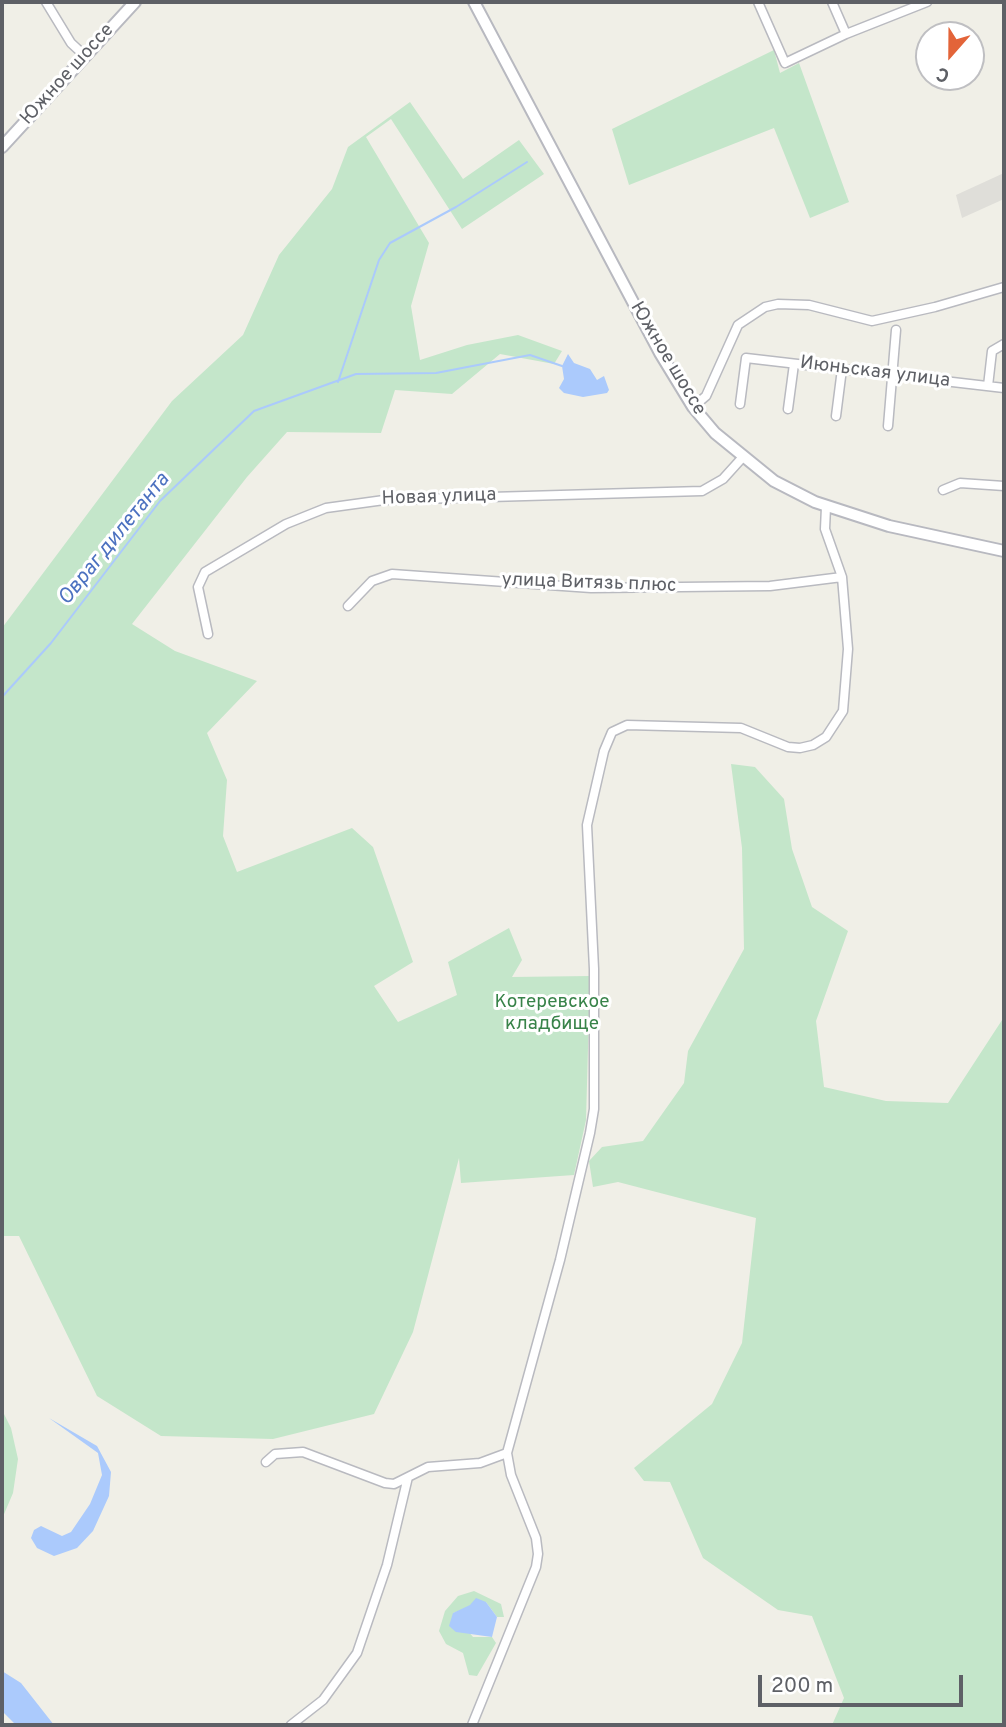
<!DOCTYPE html>
<html>
<head>
<meta charset="utf-8">
<style>
	body { margin:0 }
	#map { position:relative; width:1006px; height:1727px; overflow:hidden; background:#f0efe7; font-family:Overpass,sans-serif }
	canvas { display:block }
	.frame { position:absolute; inset:0; border:4px solid #5e6066; pointer-events:none }
	.north { position:absolute; left:915px; top:21px; width:70px; height:70px; box-sizing:border-box; background:#fff; border:2px solid #bfbfc2; border-radius:50%; rotate:201deg; font-size:19px; font-weight:700; line-height:28px; text-align:center; color:#5e6066 }
	.north::after { content:''; display:block; margin:auto; width:24px; height:32px; background:#e36439; clip-path:polygon(50% 0,100% 100%,50% 72%,0 100%) }
	.scale { position:absolute; left:758px; top:1675px; width:205px; height:32px; box-sizing:border-box; border:4px solid #5e6066; border-top:0; padding-left:9px; font-size:21px; line-height:24px; white-space:nowrap; color:#5e6066; -webkit-text-stroke:5px #fff; paint-order:stroke }
</style>
</head>
<body>
<div id="map">
<canvas width="1006" height="1727"></canvas>
<div class="frame"></div>
<div class="north">С</div>
<div class="scale">200 m</div>
</div>
<script>
const ctx = document.querySelector('canvas').getContext('2d');
ctx.lineJoin = 'round';
function fillPath(path, color) { ctx.fillStyle = color; ctx.fill(path, 'evenodd'); }
const poly = rows => new Path2D(rows.map(r => 'M' + r).join(''));
function trace(path, color, width, dash) { ctx.strokeStyle = color; ctx.lineWidth = width; ctx.lineCap = dash ? 'butt' : 'round'; ctx.setLineDash(dash || []); ctx.stroke(path); }
function write(font, color, halo, rows, align = 'center') {
  ctx.font = font + ' Overpass,sans-serif'; ctx.lineWidth = 6; ctx.setLineDash([]); ctx.textBaseline = 'middle'; ctx.strokeStyle = halo; ctx.fillStyle = color; for (const [text, x, y, turn = 0] of rows) {
    ctx.save(); ctx.translate(x, y); ctx.rotate((+turn || 0) * Math.PI / 180); ctx.textAlign = isNaN(turn) ? turn : align; if (halo) ctx.strokeText(text, 0, 0); ctx.fillText(text, 0, 0); ctx.restore();
  }
}
fillPath(poly([
	[1004,173,1004,199,962,218,956,195]
]), '#dfded9');
fillPath(poly([
	[774,50,780,73,799,63,849,202,810,218,774,128,629,185,612,129],
	[410,102,463,179,519,140,544,174,462,229,391,119,366,137,429,243,411,306,420,360,467,345,518,335,562,351,554,364,500,354,452,394,395,390,381,433,287,432,247,477,132,624,175,651,257,681,207,733,227,780,223,836,237,872,352,828,373,847,413,962,374,986,398,1022,457,995,448,962,509,928,522,960,512,977,590,976,586,1120,574,1175,461,1183,459,1158,413,1332,374,1414,273,1439,161,1436,97,1396,19,1236,2,1236,2,628,172,401,243,335,279,255,332,189,348,147],
	[731,764,755,767,784,799,792,849,812,907,848,931,816,1021,824,1087,886,1101,948,1103,1004,1017,1004,1725,832,1725,844,1698,812,1616,778,1610,703,1558,670,1482,644,1481,634,1468,712,1404,742,1343,756,1218,618,1182,593,1187,589,1161,602,1147,643,1141,684,1083,688,1051,744,949,742,848],
	[2,1410,11,1428,18,1459,13,1493,2,1519],
	[474,1591,501,1604,504,1617,497,1617,486,1602,453,1613,473,1637,492,1637,496,1643,477,1676,469,1675,463,1653,446,1644,439,1631,445,1611,458,1596]
]), '#c4e6ca');
fillPath(poly([
	[568,354,574,363,590,369,597,380,604,376,609,390,607,393,583,397,564,393,559,388,564,379,562,366],
	[49,1418,97,1446,111,1472,109,1496,93,1531,77,1548,54,1556,37,1548,31,1538,34,1530,41,1526,62,1536,71,1532,90,1504,102,1475,98,1453],
	[476,1598,486,1602,497,1617,492,1637,456,1632,449,1626,453,1613,470,1605],
	[2,1671,21,1683,54,1725,16,1725,2,1711]
]), '#abcafc');
trace(poly([
	[338,382,379,260,390,243,456,207,527,162],
	[2,697,51,643,160,501,254,411,356,374,436,373,530,355,562,366]
]), '#abcafc', 2);
const street = poly([
	[46,2,71,43,85,56],
	[758,2,785,63,846,34],
	[832,2,846,34,927,2],
	[988,386,992,351,1004,344],
	[740,404,746,358,1004,388],
	[693,407,706,396,738,325,765,307,778,304,809,305,872,321,935,307,1004,287],
	[788,409,794,364],
	[836,416,842,369],
	[888,426,896,330],
	[943,490,960,483,1004,486],
	[348,606,372,581,392,574,591,588,770,586,842,577],
	[208,634,198,587,205,572,286,524,326,508,384,500,702,491,723,479,742,458],
	[266,1462,275,1454,303,1452,385,1483,394,1484,408,1477],
	[291,1725,323,1700,357,1653,387,1565,408,1477,428,1467,480,1463,507,1453],
	[472,1725,536,1567,538,1554,536,1538,511,1475,507,1453,560,1260,590,1133,594,1109,594,969,587,825,604,751,612,732,627,725,741,728,788,747,800,748,813,745,826,737,843,711,848,649,842,577,825,529,826,507]
]);
const secondary = poly([
	[474,2,660,353,693,407,715,433,774,481,815,502,889,526,1004,551],
	[2,147,135,2]
]);
trace(street, '#b9bac0', 11);
trace(secondary, '#b8b9c0', 14);
trace(street, '#fff', 8);
trace(secondary, '#fff', 10);
write('19px', '#5e6066', '#fff', [
	["Южное шоссе",68,75,-48],
	["Южное шоссе",667,359,59],
	["Июньская улица",875,373,7],
	["Новая улица",439,498,-2],
	["улица Витязь плюс",589,584,2]
]);
write('19px', '#388349', '#fff', [
	["Котеревское",552,1003],
	["кладбище",552,1025]
]);
write('italic 21px', '#4c71c0', '#fff', [
	["Овраг дилетанта",115,540,-51]
]);
</script>
</body>
</html>
